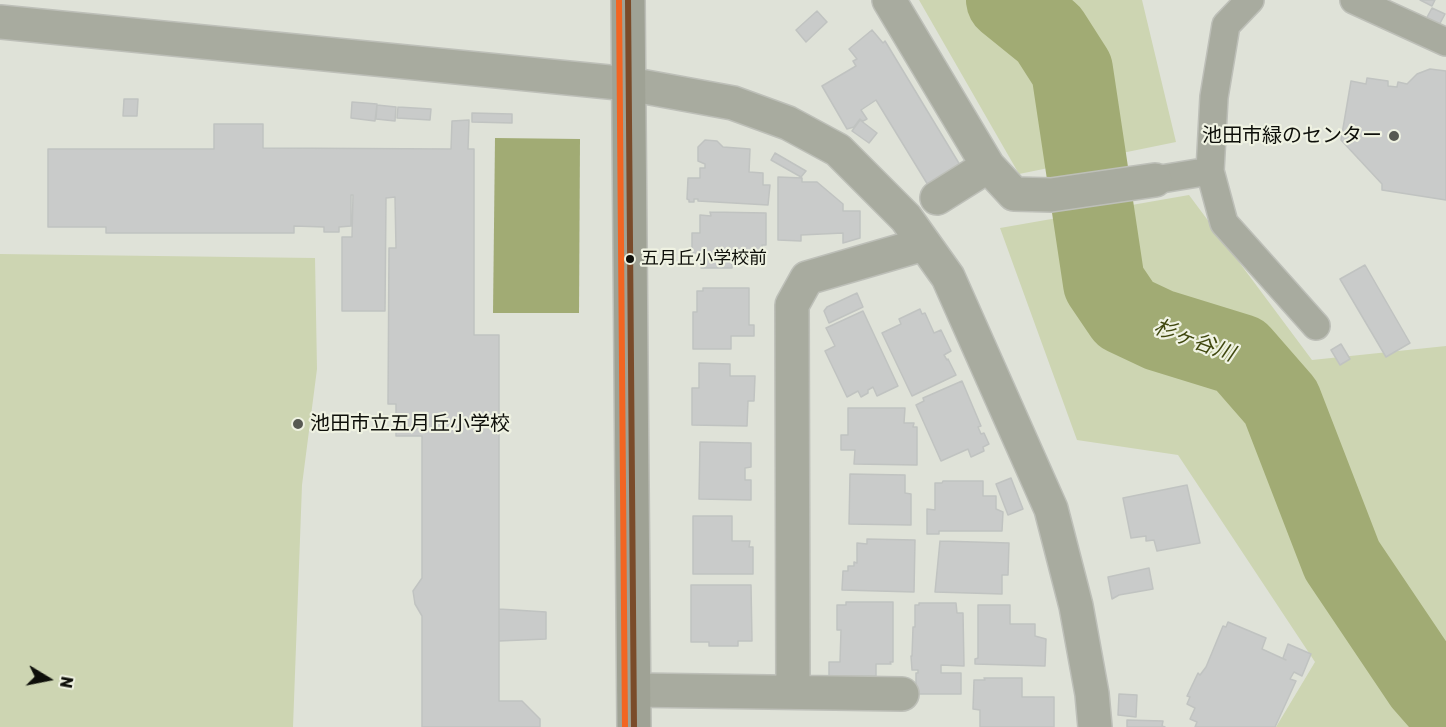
<!DOCTYPE html>
<html>
<head>
<meta charset="utf-8">
<style>
	body { margin:0 }
	#map { position:relative; width:1446px; height:727px; overflow:hidden; background:#dfe2d8; font-family:Rubik,sans-serif }
	canvas { display:block }
	.north { position:absolute; left:18px; top:649px; width:60px; height:60px; -webkit-text-stroke:4px #eff2e2; paint-order:stroke; rotate:100deg; font-size:16px; font-weight:700; line-height:24px; text-align:center; color:#0e0f0a }
	.north::after { content:''; display:block; margin:auto; width:21px; height:27px; background:#0e0f0a; clip-path:polygon(50% 0,100% 100%,50% 72%,0 100%) }
</style>
</head>
<body>
<div id="map">
<canvas width="1446" height="727"></canvas>
<div class="north">N</div>
</div>
<script>
const ctx = document.querySelector('canvas').getContext('2d');
ctx.lineJoin = 'round';
function fillPath(path, color) { ctx.fillStyle = color; ctx.fill(path, 'evenodd'); }
const poly = rows => new Path2D(rows.map(r => 'M' + r).join(''));
function trace(path, color, width, dash) { ctx.strokeStyle = color; ctx.lineWidth = width; ctx.lineCap = dash ? 'butt' : 'round'; ctx.setLineDash(dash || []); ctx.stroke(path); }
function write(font, color, halo, rows, align = 'center') {
  ctx.font = font + ' Rubik,"Noto Sans JP",sans-serif'; ctx.lineWidth = 4.5; ctx.setLineDash([]); ctx.textBaseline = 'middle'; ctx.strokeStyle = halo; ctx.fillStyle = color; for (const [text, x, y, turn = 0] of rows) {
    ctx.save(); ctx.translate(x, y); ctx.rotate((+turn || 0) * Math.PI / 180); ctx.textAlign = isNaN(turn) ? turn : align; if (halo) ctx.strokeText(text, 0, 0); ctx.fillText(text, 0, 0); ctx.restore();
  }
}
fillPath(poly([
	[919,0,1142,0,1176,142,1019,174],
	[1189,195,1312,360,1446,346,1446,727,1276,727,1315,662,1178,455,1077,440,1000,228],
	[0,254,315,258,317,369,302,485,293,727,0,727]
]), '#cdd5b2');
fillPath(poly([
	[495,138,580,139,579,313,493,313]
]), '#a1ab74');
trace(poly([
	[1007,0,1049,34,1072,70,1104,283,1125,314,1159,330,1240,355,1281,402,1342,560,1424,682,1446,707]
]), '#a1ab74', 82);
const building = poly([
	[1420,0,1435,0,1432,6,1420,0],
	[1432,8,1445,14,1438,27,1425,21,1432,8],
	[817,11,827,22,806,42,796,30,817,11],
	[872,30,883,43,885,41,960,165,928,185,876,100,861,110,867,119,863,121,860,119,854,127,847,129,822,86,856,66,853,61,857,59,849,49,872,30],
	[1430,69,1446,71,1446,200,1382,190,1382,184,1341,140,1351,81,1366,84,1367,78,1388,81,1388,86,1397,87,1398,82,1407,84,1417,74,1430,69],
	[124,99,138,99,137,116,123,116,124,99],
	[352,102,377,104,375,121,351,118,352,102],
	[377,105,396,107,395,121,376,119,377,105],
	[398,107,431,109,430,120,397,118,398,107],
	[472,113,512,114,512,123,472,122,472,113],
	[469,120,468,149,474,149,474,335,499,335,499,701,522,701,540,719,540,727,422,727,422,616,415,604,413,591,422,578,422,436,396,436,396,404,388,404,389,248,396,248,395,197,386,198,385,311,342,311,342,237,352,237,353,195,351,195,351,226,339,227,339,232,324,232,324,227,294,226,294,233,106,233,106,227,48,227,48,149,214,149,214,124,263,124,263,148,451,149,452,121,469,120],
	[860,120,877,133,869,143,852,131,860,120],
	[705,140,717,141,723,147,750,149,749,172,763,173,763,185,770,185,768,205,698,201,698,199,694,199,694,202,689,202,689,200,687,199,688,178,700,178,700,168,705,168,705,164,698,161,698,147,705,140],
	[775,153,806,171,801,177,771,160,775,153],
	[778,177,802,178,802,182,817,182,843,204,843,211,860,211,860,238,843,243,843,233,801,235,801,241,778,240,778,177],
	[710,212,766,213,766,245,762,245,762,260,732,260,732,268,701,268,701,253,692,253,692,233,700,233,700,215,711,216,710,212],
	[1365,265,1410,343,1386,357,1340,279,1365,265],
	[703,288,749,288,749,325,754,325,754,336,731,336,731,349,693,349,693,312,697,312,697,291,703,291,703,288],
	[857,293,863,307,829,323,824,311,827,307,857,293],
	[920,309,922,314,925,313,934,333,941,330,951,351,944,355,947,360,948,359,956,375,912,396,882,333,901,324,899,319,920,309],
	[863,311,898,386,877,396,873,387,868,390,868,393,861,397,858,391,847,397,825,351,835,346,826,328,863,311],
	[1341,344,1350,359,1340,365,1331,350,1341,344],
	[699,363,730,364,730,376,755,376,754,401,748,401,747,426,692,425,692,388,699,388,699,363],
	[962,381,981,426,978,427,981,434,984,433,989,444,983,447,984,451,971,457,968,449,941,461,916,405,924,401,923,398,962,381],
	[848,408,905,408,904,423,914,423,913,427,917,427,917,465,854,464,855,450,841,450,841,435,848,435,848,408],
	[700,442,751,443,751,467,745,468,745,480,751,480,751,500,699,499,700,442],
	[850,474,905,475,905,493,911,494,911,525,849,524,850,474],
	[1011,478,1023,509,1008,515,996,484,1011,478],
	[943,481,983,481,983,496,996,496,996,509,1003,512,1002,531,939,531,939,534,927,534,927,509,935,510,935,483,942,483,943,481],
	[1187,485,1200,543,1157,551,1154,540,1146,541,1146,536,1131,538,1123,498,1187,485],
	[693,516,732,516,732,541,750,541,749,547,753,547,753,574,693,574,693,516],
	[867,539,915,540,914,592,842,590,843,571,848,571,848,566,854,566,854,562,857,563,857,543,867,544,867,539],
	[940,541,1009,543,1008,575,1002,575,1002,594,935,592,940,541],
	[1149,568,1153,589,1119,595,1112,599,1108,577,1149,568],
	[691,585,751,585,752,641,738,641,738,646,709,646,709,642,691,642,691,585],
	[846,602,893,602,893,662,890,662,891,664,876,664,876,676,829,676,829,662,840,662,841,630,837,630,837,605,846,605,846,602],
	[919,603,956,603,957,613,963,613,964,666,941,665,941,673,961,673,961,694,916,694,916,673,918,673,918,670,912,670,911,656,912,656,913,627,915,627,915,605,919,605,919,603],
	[978,605,1010,605,1010,624,1035,624,1035,636,1046,639,1045,666,975,664,975,659,978,658,978,605],
	[499,609,546,612,546,639,499,641,499,609],
	[1228,622,1266,638,1262,649,1286,660,1283,658,1288,644,1311,654,1302,676,1294,672,1290,679,1296,681,1275,727,1195,727,1197,722,1190,719,1195,708,1187,704,1190,697,1187,696,1198,673,1200,675,1206,667,1223,626,1226,627,1228,622],
	[984,678,1022,678,1022,697,1054,697,1054,727,980,727,980,710,973,709,974,680,985,680,984,678],
	[1119,694,1137,695,1136,717,1118,715,1119,694],
	[1127,720,1163,721,1162,726,1165,727,1127,727,1127,720]
]);
fillPath(building, '#c9cbca');
trace(building, '#c0c3c1', 1.5);
const service = poly([
	[1354,0,1446,42],
	[1210,171,1224,223,1316,326],
	[1155,180,1210,171,1214,97,1226,25,1250,0]
]);
const minor = poly([
	[889,0,988,166,1014,194,1051,195,1155,180],
	[0,22,629,84,733,103,788,123,838,150,906,218,948,277,1051,509,1076,606,1092,694,1095,727],
	[937,198,988,166],
	[634,690,902,694],
	[793,691,792,305,807,278,924,244]
]);
const primary = poly([
	[628,0,634,727]
]);
trace(service, '#bdbfb8', 30);
trace(minor, '#bdbfb8', 36);
trace(primary, '#bdbfb8', 36);
trace(service, '#a8ab9f', 27);
trace(minor, '#a8ab9f', 33);
trace(primary, '#9fa295', 33);
trace(poly([
	[628,0,634,727]
]), '#7a4b2a', 6);
trace(poly([
	[619,0,625,727]
]), '#f26522', 6);
for (const [x, y, r, color] of [
	[1394,136,6,"#575952"],
	[630,259,5,"#0e0f0a"],
	[298,424,6,"#575952"]
]) { const dot = new Path2D(); dot.arc(x, y, r, 0, 2 * Math.PI); ctx.fillStyle = color; ctx.fill(dot); trace(dot, '#eff2e2', 2); }
write('18px', '#0e0f0a', '#eff2e2', [
	["五月丘小学校前",641,259]
], 'left');
write('20px', '#0e0f0a', '#eff2e2', [
	["池田市緑のセンター",1382,136],
	["池田市立五月丘小学校",310,424,"left"]
], 'right');
write('italic 21px', '#40480f', '#eff2e2', [
	["杉ヶ谷川",1194,341,20]
]);
</script>
</body>
</html>
